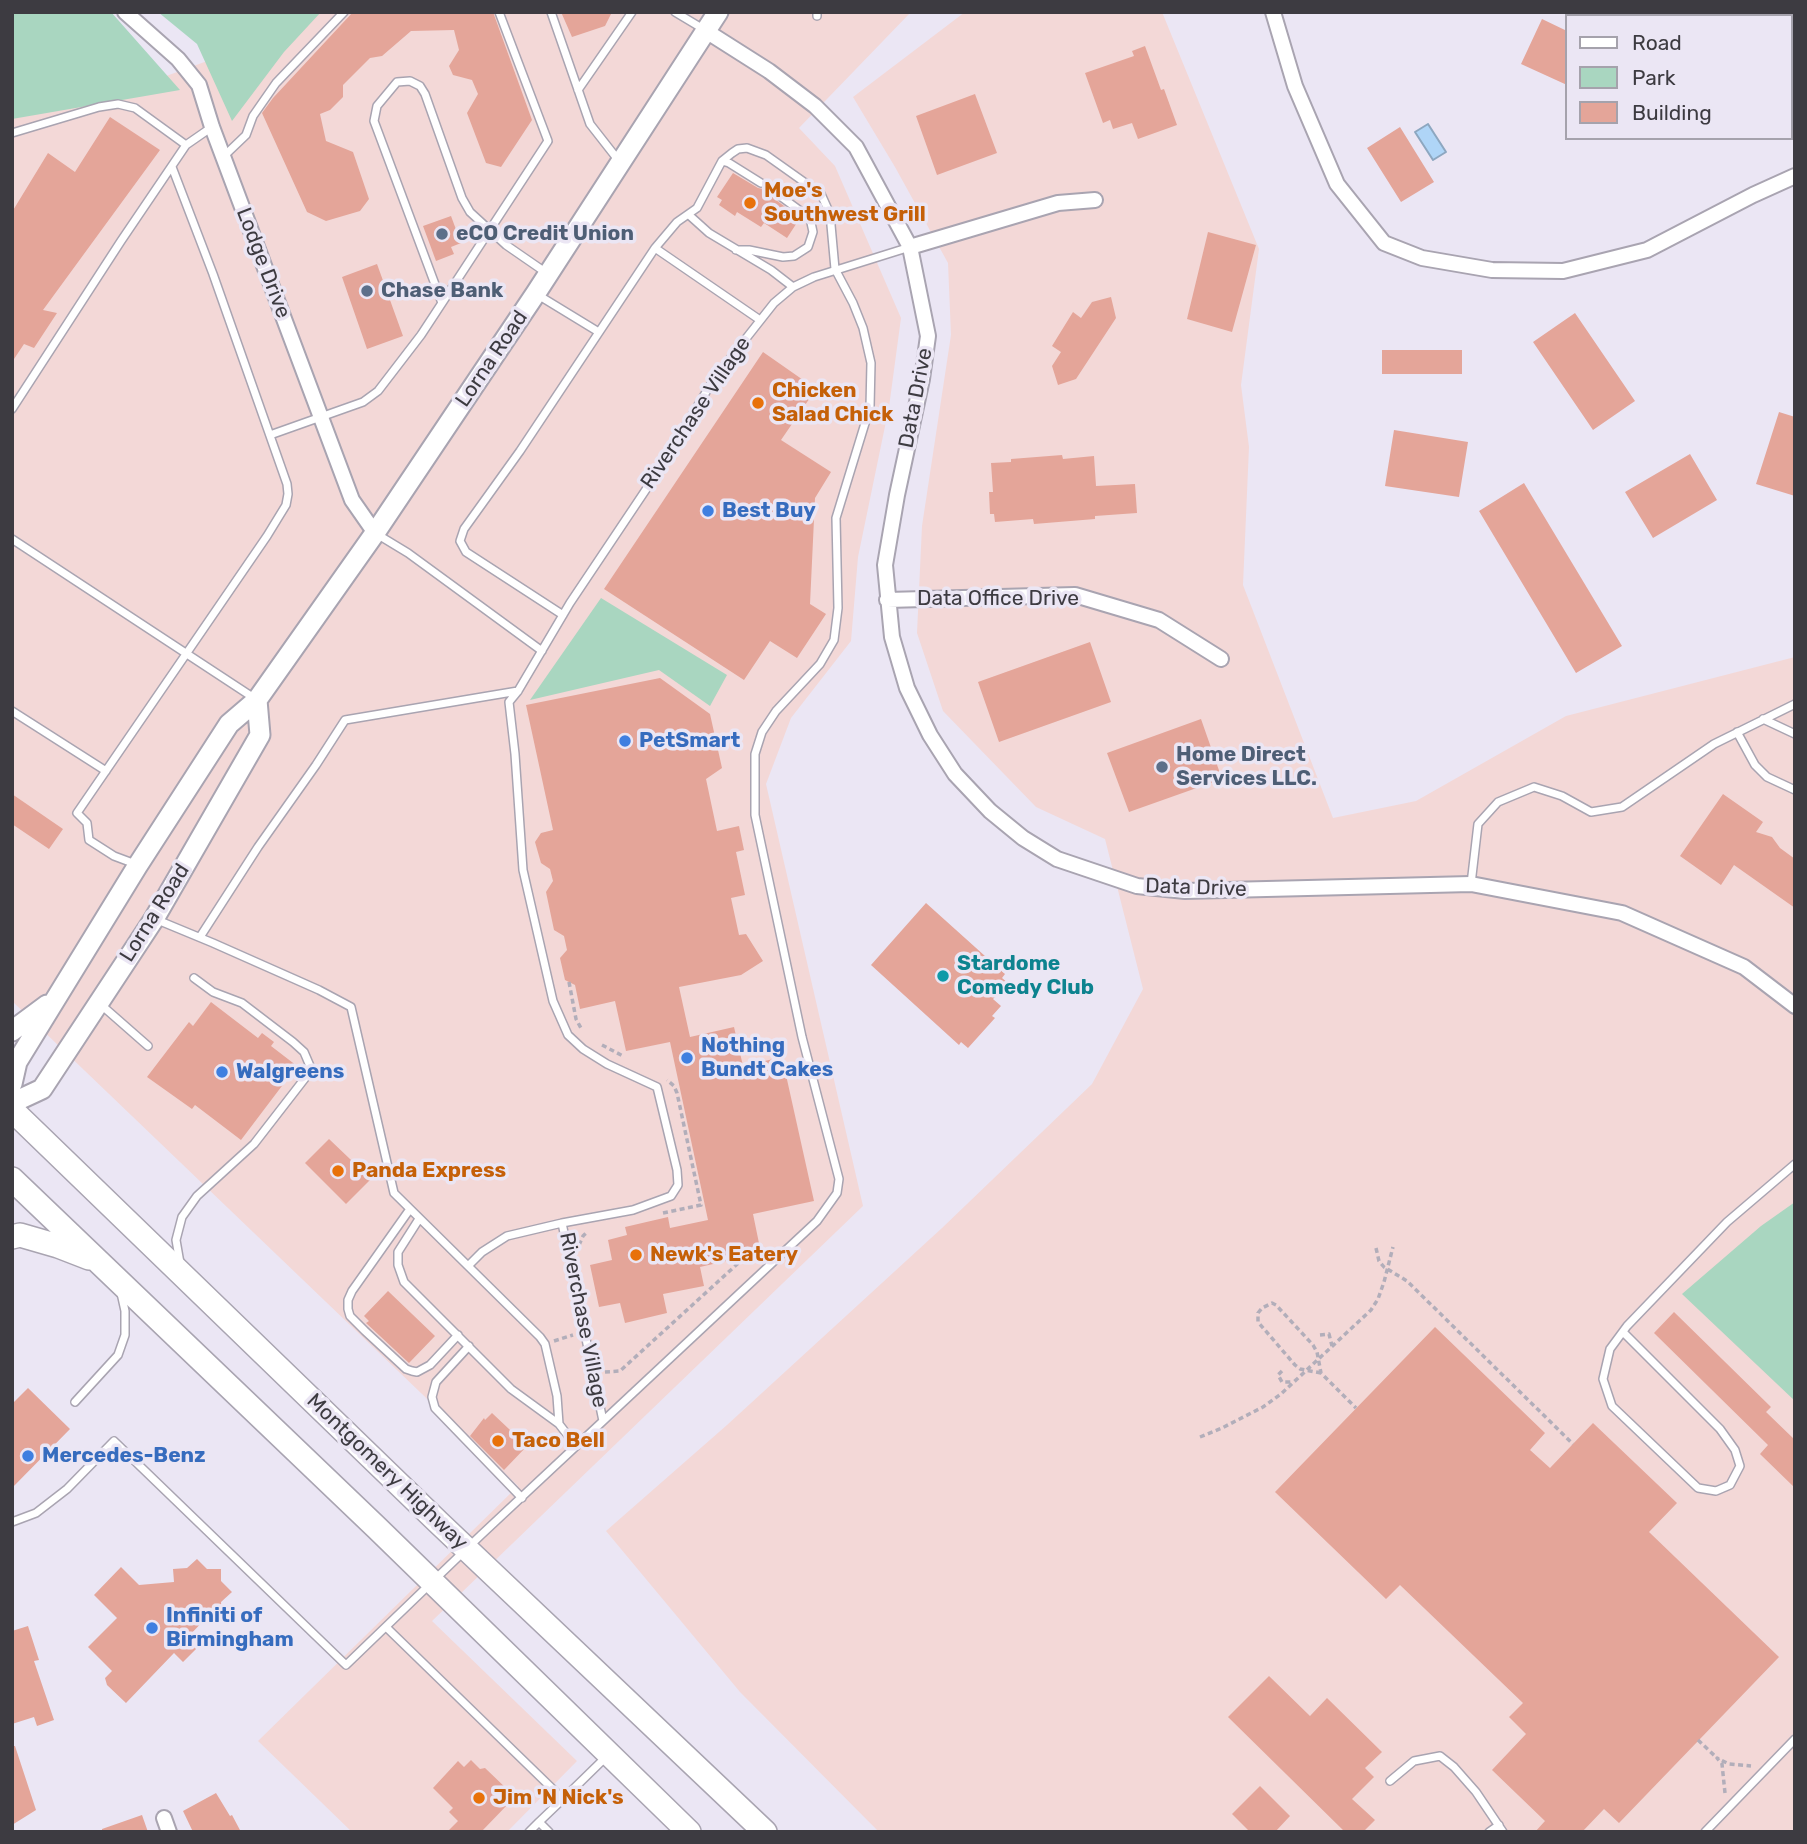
<!DOCTYPE html>
<html>
<head>
<meta charset="utf-8">
<style>
	body { margin:0 }
	#map { position:relative; width:1807px; height:1844px; overflow:hidden; background:#ebe6f4; font-family:Rubik,sans-serif }
	canvas { display:block }
	.frame { position:absolute; inset:0; border:14px solid #3d3b41; pointer-events:none }
	.legend { position:absolute; left:1565px; top:14px; width:228px; height:126px; box-sizing:border-box; background:#ebe6f4; border:2px solid #a5a2ac; margin:0; padding:9px 12px; list-style:none; font-size:21px; color:#3d3b41 }
	.legend li { display:flex; align-items:center; gap:14px; height:35px }
	.legend b { width:35px; border:2px solid #a5a2ac }
</style>
</head>
<body>
<div id="map">
<canvas width="1807" height="1844"></canvas>
<div class="frame"></div>
<ul class="legend">
<li><b style="height:9px;background:#fff"></b>Road</li>
<li><b style="height:19px;background:#a9d6c0"></b>Park</li>
<li><b style="height:19px;background:#e4a599"></b>Building</li>
</ul>
</div>
<script>
const ctx = document.querySelector('canvas').getContext('2d');
ctx.lineJoin = 'round';
function fillPath(path, color) { ctx.fillStyle = color; ctx.fill(path, 'evenodd'); }
const poly = rows => new Path2D(rows.map(r => 'M' + r).join(''));
function trace(path, color, width, dash) { ctx.strokeStyle = color; ctx.lineWidth = width; ctx.lineCap = dash ? 'butt' : 'round'; ctx.setLineDash(dash || []); ctx.stroke(path); }
function write(font, color, halo, rows, align = 'center') {
  ctx.font = font + ' Rubik,sans-serif'; ctx.lineWidth = 7; ctx.setLineDash([]); ctx.textBaseline = 'middle'; ctx.strokeStyle = halo; ctx.fillStyle = color; for (const [text, x, y, turn = 0] of rows) {
    ctx.save(); ctx.translate(x, y); ctx.rotate((+turn || 0) * Math.PI / 180); ctx.textAlign = isNaN(turn) ? turn : align; if (halo) ctx.strokeText(text, 0, 0); ctx.fillText(text, 0, 0); ctx.restore();
  }
}
fillPath(poly([
	[293,12,911,12,799,128,835,166,901,318,889,407,858,557,851,641,791,718,766,784,863,1206,432,1621,577,1761,507,1832,352,1832,258,1741,518,1486,12,1001,12,107,139,86,259,42],
	[965,12,1162,12,1259,249,1241,385,1249,447,1243,585,1333,818,1416,801,1566,716,1795,657,1795,1832,879,1832,740,1692,606,1531,727,1425,942,1228,1092,1084,1143,989,1105,839,1036,807,943,711,917,633,922,526,951,335,948,263,895,167,853,97]
]), '#f3d8d7');
fillPath(poly([
	[12,12,111,12,180,90,12,119],
	[158,12,321,12,284,52,232,121,197,44],
	[601,598,727,675,710,706,659,670,530,700],
	[1795,1202,1795,1401,1682,1294,1761,1226]
]), '#a9d6c0');
const water = poly([
	[1428,124,1446,152,1433,160,1415,132,1428,124]
]);
fillPath(water, '#afd5f7');
trace(water, '#8da7c0', 2);
fillPath(poly([
	[353,12,493,12,532,120,501,167,486,163,467,113,478,94,472,80,453,75,449,66,459,50,454,30,411,31,382,56,370,58,343,85,343,97,330,110,320,114,326,141,353,152,369,199,360,211,326,221,307,212,262,113,273,98],
	[561,12,612,12,605,26,572,37],
	[1542,19,1567,31,1567,85,1521,64],
	[1145,46,1161,90,1164,89,1177,125,1138,139,1132,123,1113,129,1110,120,1103,123,1085,73,1134,56,1132,51],
	[975,94,997,153,937,175,916,116],
	[110,117,160,150,43,310,57,313,34,348,24,344,12,362,12,212,48,153,75,172],
	[1400,127,1434,182,1401,202,1367,148],
	[733,173,758,188,763,189,767,185,776,191,774,196,776,200,800,218,787,238,764,223,761,227,737,212,735,216,719,205,722,200,717,197],
	[451,216,461,243,451,247,454,254,436,261,423,226],
	[1208,232,1256,245,1232,332,1187,319],
	[377,264,403,336,367,349,342,277],
	[1111,297,1116,318,1076,379,1058,385,1052,366,1061,352,1052,346,1073,312,1081,318,1092,302],
	[1575,313,1635,401,1593,430,1533,342],
	[1382,350,1462,350,1462,374,1382,374],
	[763,352,816,389,781,440,831,472,815,498,810,604,826,614,797,658,770,641,744,680,604,589],
	[1779,412,1795,417,1795,496,1756,484],
	[1394,430,1468,442,1459,497,1385,486],
	[1690,454,1717,500,1653,538,1625,492],
	[1062,455,1063,459,1094,456,1096,486,1135,484,1137,513,1095,516,1095,519,1034,524,1033,519,995,522,994,514,990,514,989,492,993,492,991,463,1011,462,1011,459],
	[1524,483,1622,646,1576,673,1479,511],
	[1090,642,1111,702,999,742,978,682],
	[660,678,710,714,722,768,706,779,717,831,739,826,744,850,736,852,745,895,731,898,739,935,746,934,763,961,741,975,679,987,690,1037,734,1027,743,1066,782,1057,814,1201,753,1214,761,1253,700,1267,704,1286,663,1294,667,1313,625,1323,620,1303,599,1307,590,1265,612,1260,608,1240,627,1235,625,1227,668,1217,670,1228,708,1220,670,1042,626,1051,615,1001,580,1009,575,985,565,980,560,958,567,950,564,936,554,930,546,892,553,881,550,869,541,863,535,842,541,833,553,830,526,705],
	[1201,719,1222,779,1129,812,1107,753],
	[12,794,63,829,49,849,12,824],
	[1723,794,1763,822,1756,832,1772,837,1780,848,1795,859,1795,908,1734,865,1721,885,1680,856],
	[926,903,1005,974,1002,978,1008,983,993,999,1001,1006,992,1016,995,1018,968,1048,961,1042,959,1045,871,965],
	[211,1002,258,1038,262,1033,274,1042,271,1046,297,1066,241,1140,195,1105,192,1109,147,1077,189,1022,193,1026],
	[329,1139,371,1179,346,1204,305,1163],
	[388,1291,435,1336,409,1363,366,1323,369,1321,364,1316],
	[1674,1312,1771,1407,1766,1412,1795,1440,1795,1488,1760,1454,1768,1445,1654,1333],
	[1435,1327,1545,1433,1530,1450,1550,1468,1593,1423,1677,1503,1649,1532,1779,1657,1619,1823,1604,1809,1582,1832,1535,1832,1545,1821,1492,1770,1526,1734,1509,1717,1523,1703,1400,1585,1386,1599,1275,1492],
	[28,1388,70,1429,12,1488,12,1404],
	[492,1413,527,1446,504,1470,470,1436,484,1418,485,1420],
	[197,1559,207,1569,221,1569,221,1581,232,1592,221,1602,222,1616,208,1616,187,1638,197,1648,183,1662,174,1653,126,1703,107,1685,105,1678,112,1671,88,1647,117,1618,94,1595,121,1567,139,1585,174,1582,173,1569,187,1568],
	[28,1626,39,1660,34,1661,54,1720,37,1726,34,1717,12,1724,12,1631],
	[1269,1676,1310,1716,1327,1698,1382,1752,1365,1768,1374,1777,1352,1799,1375,1820,1363,1832,1345,1832,1228,1717],
	[12,1746,15,1746,36,1810,12,1825],
	[471,1760,480,1769,485,1768,508,1790,506,1793,512,1800,481,1832,447,1832,458,1821,449,1812,453,1808,433,1788,458,1761,464,1767],
	[1260,1786,1290,1816,1275,1832,1250,1832,1232,1814],
	[216,1793,230,1816,232,1815,241,1832,193,1832,183,1811],
	[142,1815,148,1832,102,1832,102,1829]
]), '#e4a599');
const service = poly([
	[551,12,590,124,619,161],
	[675,12,705,30],
	[817,12,817,16],
	[578,90,632,12],
	[12,133,99,107,118,104,135,108,186,145],
	[223,157,246,135,253,116,276,83,344,12],
	[722,161,729,163,761,183],
	[689,215,709,233,771,270,793,287],
	[736,250,749,250,783,257,794,256,808,247,813,232,810,218,780,196],
	[538,295,597,331],
	[442,303,548,141,499,12],
	[12,409,121,241,186,145,212,127],
	[270,435,363,402,378,391,421,335,442,303,374,121,377,106,397,82,410,81,420,86,425,94,462,198,470,212,506,245,548,274],
	[375,533,408,553,542,651],
	[12,539,254,698],
	[563,615,466,552,460,541,464,529,520,451,655,248,760,320],
	[12,711,106,771],
	[1763,719,1795,734],
	[1737,732,1755,765,1767,777,1795,790],
	[138,865,114,856,89,840,87,823,77,813,267,536,286,505,288,494,287,484,213,274,172,167],
	[1471,884,1478,824,1498,802,1534,787,1562,796,1591,812,1622,807,1714,744,1795,704],
	[155,919,213,943,319,990,351,1007,394,1193,540,1337,545,1344,557,1396,559,1424,511,1389,404,1282,398,1265,398,1252,419,1219],
	[200,937,258,847,316,765,345,720,518,691],
	[99,1003,148,1046],
	[410,1209,352,1291,348,1300,348,1309,350,1316,365,1331,406,1369,412,1371,417,1372,430,1365,458,1335],
	[180,1263,176,1240,182,1217,197,1196,254,1144,309,1073,310,1066,304,1052,293,1042,242,1003,213,992,194,978],
	[468,1266,482,1252,507,1236,562,1223],
	[1623,1332,1720,1429,1735,1450,1740,1466,1730,1485,1716,1491,1698,1488,1612,1406,1603,1379,1610,1349,1627,1326,1727,1222,1795,1164],
	[469,1346,436,1382,432,1397,435,1408,522,1498],
	[75,1402,118,1355,125,1335,125,1311,121,1293],
	[603,1421,817,1221,837,1193,839,1179,802,1037,755,815,755,754,762,732,776,711,820,664,834,640,838,608,836,518,870,407,871,363,863,328,853,303,835,269,830,214,821,194,766,155,747,148,738,149,732,153,722,161,697,208,677,222,655,248],
	[559,1424,576,1446],
	[12,1522,36,1513,67,1489,114,1441,346,1665,481,1535,603,1421,562,1223,633,1210,671,1196,678,1185,677,1170,657,1087,607,1064,583,1049,568,1035,553,1001,523,870,515,754,509,702,518,691,570,603,651,482,714,379,774,303,793,287,814,277,910,247],
	[386,1627,563,1799,606,1757],
	[1390,1781,1414,1761,1440,1756,1454,1767,1476,1792,1503,1832],
	[529,1832,539,1822],
	[549,1832,539,1822,563,1799],
	[1489,1832,1499,1825],
	[1705,1832,1795,1739]
]);
const minor = poly([
	[125,12,178,59,199,85,212,127,352,500,375,533],
	[1273,12,1295,86,1337,184,1384,243,1422,258,1492,270,1563,271,1647,250,1753,195,1795,176],
	[706,31,769,71,815,106,856,147,910,247,928,336,922,379,897,495,885,565,892,637,907,688,930,735,955,774,990,811,1023,838,1057,859,1137,886,1185,891,1471,884,1622,913,1744,967,1795,1006],
	[910,247,1058,203,1095,200],
	[887,600,1075,595,1159,620,1221,659],
	[164,1818,169,1832]
]);
const tertiary = poly([
	[12,1031,47,1005],
	[12,1084,17,1062,138,865,229,724,257,700,375,533,536,293,718,12],
	[12,1103,42,1089,154,919,260,735,257,700]
]);
const primary = poly([
	[12,1110,438,1522,765,1832],
	[12,1179,377,1528,689,1832],
	[12,1237,20,1235,58,1246,89,1258]
]);
trace(service, '#a9a4b1', 10);
trace(minor, '#a9a4b1', 18);
trace(tertiary, '#a9a4b1', 23);
trace(primary, '#a9a4b1', 26);
trace(poly([
	[569,982,576,1019,582,1030],
	[602,1045,623,1056],
	[663,1213,701,1205,677,1093,674,1086,667,1080],
	[579,1245,583,1236,588,1231],
	[1376,1248,1379,1261,1384,1267,1407,1281,1573,1444],
	[1320,1335,1329,1334,1332,1346],
	[554,1341,573,1335],
	[1282,1371,1278,1375,1282,1382,1293,1382],
	[605,1372,620,1371,745,1257],
	[1321,1373,1300,1369,1295,1365,1258,1322,1258,1313,1262,1308,1272,1303,1276,1305,1313,1345,1317,1352,1321,1373,1356,1408],
	[1200,1437,1222,1428,1263,1407,1281,1394,1371,1310,1378,1299,1384,1282,1393,1247],
	[1698,1740,1717,1758],
	[1725,1793,1722,1764,1717,1758,1729,1764,1751,1766]
]), '#b2aeba', 3.5, [5, 3.5]);
trace(service, '#fff', 7);
trace(minor, '#fff', 14);
trace(tertiary, '#fff', 19);
trace(primary, '#fff', 23);
for (const [x, y, r, color] of [
	[750,203,7,"#e8710a"],
	[442,234,7,"#5c6f8a"],
	[367,291,7,"#5c6f8a"],
	[758,403,7,"#e8710a"],
	[708,511,7,"#3f7fe0"],
	[625,741,7,"#3f7fe0"],
	[1162,767,7,"#5c6f8a"],
	[943,976,7,"#0f9aa8"],
	[687,1058,7,"#3f7fe0"],
	[222,1072,7,"#3f7fe0"],
	[338,1171,7,"#e8710a"],
	[636,1255,7,"#e8710a"],
	[498,1441,7,"#e8710a"],
	[28,1456,7,"#3f7fe0"],
	[152,1628,7,"#3f7fe0"],
	[479,1798,7,"#e8710a"]
]) { const dot = new Path2D(); dot.arc(x, y, r, 0, 2 * Math.PI); ctx.fillStyle = color; ctx.fill(dot); trace(dot, '#ebe6f4', 2.5); }
write('bold 21px', '#c56008', '#ebe6f4', [
	["Moe's",764,191],
	["Southwest Grill",764,215],
	["Chicken",772,391],
	["Salad Chick",772,415],
	["Panda Express",352,1171],
	["Newk's Eatery",650,1255],
	["Taco Bell",512,1441],
	["Jim 'N Nick's",493,1798]
], 'left');
write('bold 21px', '#4e5e75', '#ebe6f4', [
	["eCO Credit Union",456,234],
	["Chase Bank",381,291],
	["Home Direct",1176,755],
	["Services LLC.",1176,779]
], 'left');
write('21px', '#3d3b41', '#ebe6f4', [
	["Lodge Drive",263,263,69],
	["Lorna Road",492,359,-56],
	["Data Drive",916,398,-79],
	["Riverchase Village",696,413,-56],
	["Data Office Drive",998,599],
	["Data Drive",1196,888,2],
	["Lorna Road",155,913,-58],
	["Riverchase Village",583,1320,79],
	["Montgomery Highway",387,1472,44]
]);
write('bold 21px', '#366cbe', '#ebe6f4', [
	["Best Buy",722,511],
	["PetSmart",639,741],
	["Nothing",701,1046],
	["Bundt Cakes",701,1070],
	["Walgreens",236,1072],
	["Mercedes-Benz",42,1456],
	["Infiniti of",166,1616],
	["Birmingham",166,1640]
], 'left');
write('bold 21px', '#0d838f', '#ebe6f4', [
	["Stardome",957,964],
	["Comedy Club",957,988]
], 'left');
</script>
</body>
</html>
